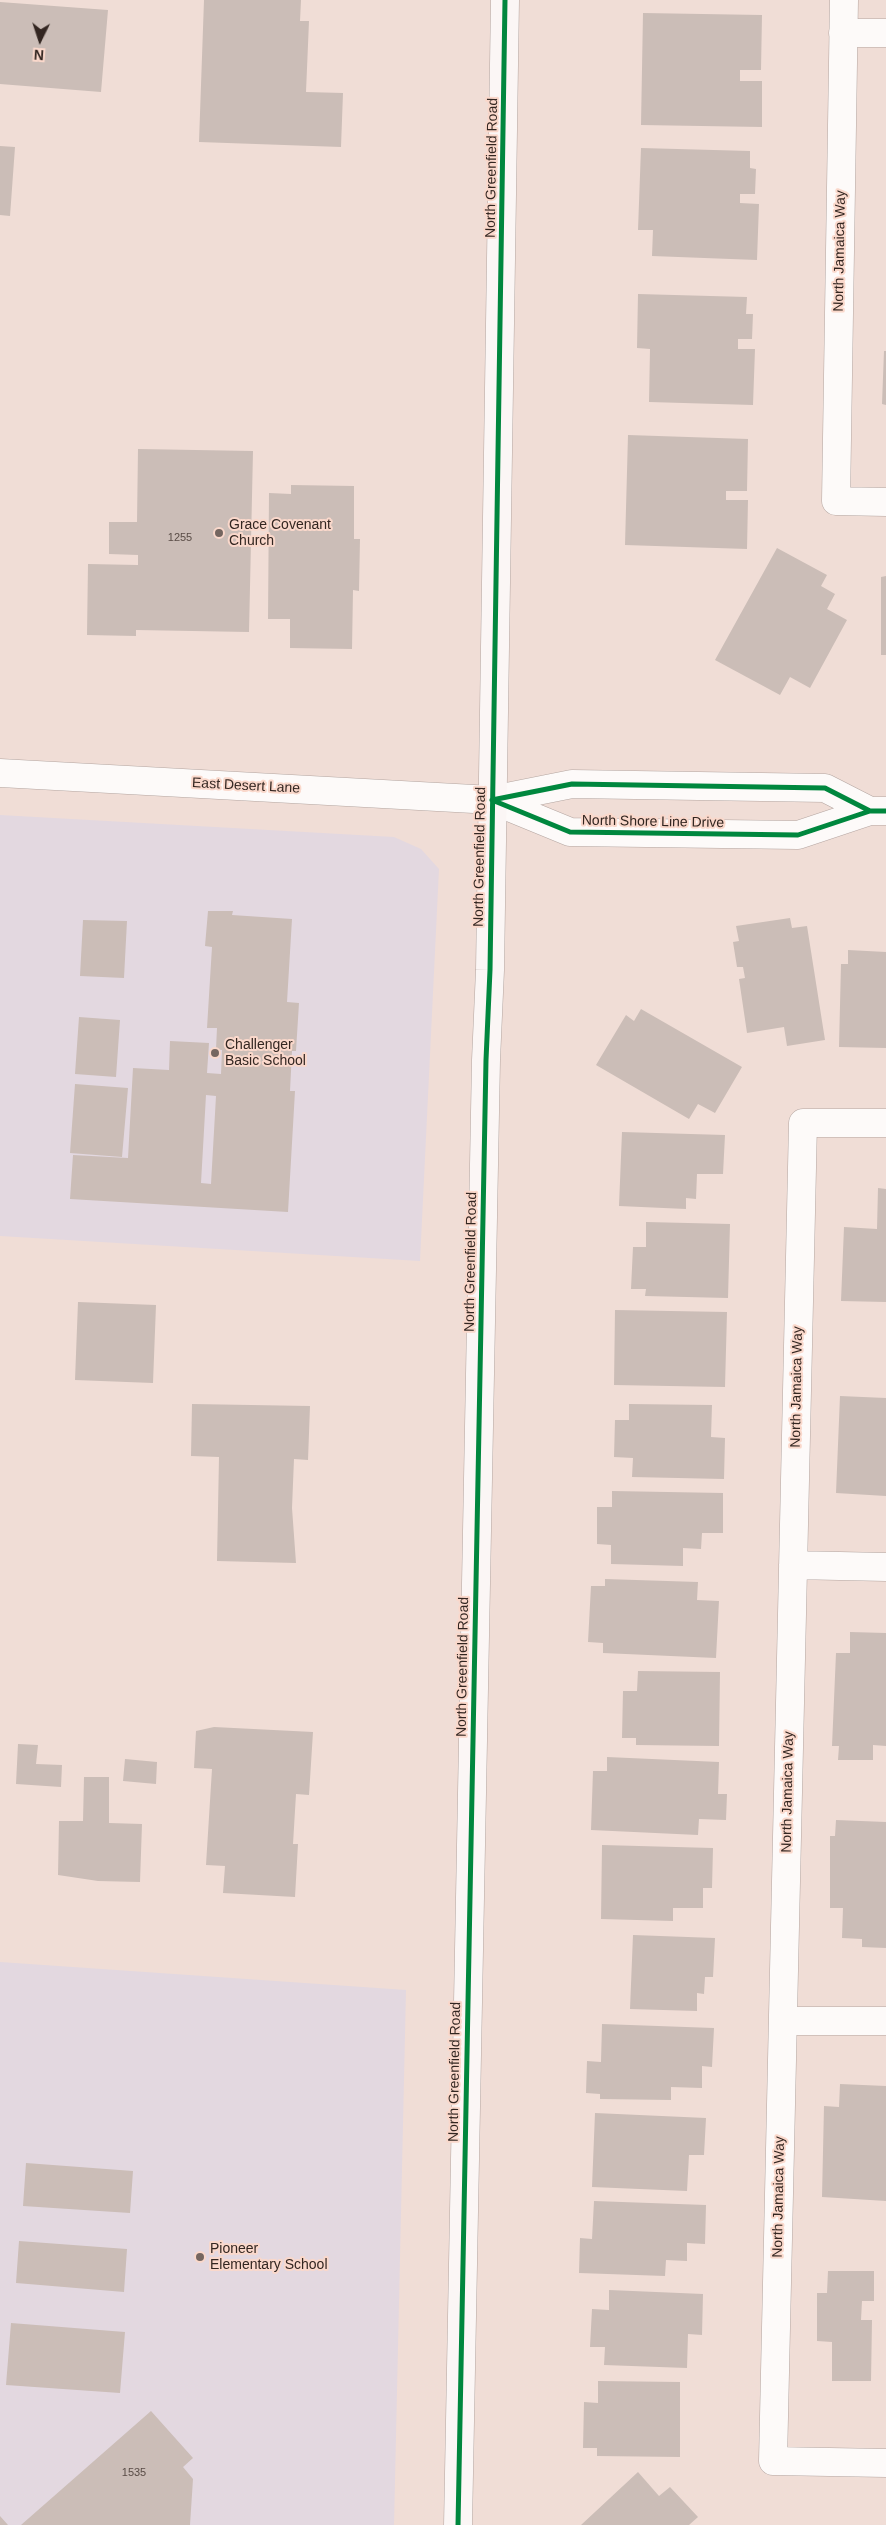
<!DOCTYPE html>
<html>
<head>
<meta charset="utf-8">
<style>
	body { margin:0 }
	#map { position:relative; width:886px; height:2525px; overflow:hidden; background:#f0ddd6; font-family:Helvetica,sans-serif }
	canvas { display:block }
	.north { position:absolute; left:15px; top:15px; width:50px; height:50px; -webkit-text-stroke:4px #fad8cb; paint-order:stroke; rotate:184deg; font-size:14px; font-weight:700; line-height:20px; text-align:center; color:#332621 }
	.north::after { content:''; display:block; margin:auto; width:18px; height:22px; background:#332621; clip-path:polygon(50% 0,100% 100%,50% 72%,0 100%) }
</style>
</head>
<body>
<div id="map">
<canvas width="886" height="2525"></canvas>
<div class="north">N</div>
</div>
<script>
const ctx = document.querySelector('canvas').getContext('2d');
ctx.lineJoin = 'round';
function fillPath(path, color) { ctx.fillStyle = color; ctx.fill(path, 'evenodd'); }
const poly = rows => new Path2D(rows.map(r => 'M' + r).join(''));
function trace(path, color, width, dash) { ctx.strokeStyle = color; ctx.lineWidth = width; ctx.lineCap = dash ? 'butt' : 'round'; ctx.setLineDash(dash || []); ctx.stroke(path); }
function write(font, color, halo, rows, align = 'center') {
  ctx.font = font + ' Helvetica,sans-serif'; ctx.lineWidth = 4; ctx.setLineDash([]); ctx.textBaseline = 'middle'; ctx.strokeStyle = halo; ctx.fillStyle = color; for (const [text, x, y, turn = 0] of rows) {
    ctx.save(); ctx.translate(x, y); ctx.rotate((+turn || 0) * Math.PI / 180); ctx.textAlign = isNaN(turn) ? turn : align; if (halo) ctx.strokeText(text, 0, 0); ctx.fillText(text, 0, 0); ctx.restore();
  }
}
fillPath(poly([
	[0,815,394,837,421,849,439,869,420,1261,0,1236],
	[0,1962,406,1990,394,2525,0,2525]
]), '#e3d8e0');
fillPath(poly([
	[204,0,301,0,300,21,309,21,306,92,343,93,341,147,199,142],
	[0,2,108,10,101,92,0,84],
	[643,13,762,15,761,70,740,70,740,81,762,81,762,127,641,125],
	[0,146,15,147,10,216,0,215],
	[641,148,750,151,750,168,756,169,755,194,740,194,740,203,759,204,757,260,652,256,653,230,638,230],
	[638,294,747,297,746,314,753,314,752,339,738,339,738,349,755,349,753,405,649,402,650,349,637,348],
	[884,351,886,351,886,405,882,404],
	[628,435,748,439,747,491,726,491,726,500,748,500,747,549,625,545],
	[138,449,253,451,249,632,136,630,136,636,87,635,88,564,138,565,138,555,109,554,109,522,137,522],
	[291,485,354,486,354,539,360,539,359,591,353,590,352,649,290,648,290,619,268,619,269,493,291,494],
	[777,548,827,575,821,586,835,594,827,609,847,620,810,688,790,677,780,695,715,660],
	[886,576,886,655,881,655,881,577],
	[208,911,233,911,232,915,292,919,287,1002,299,1003,296,1051,292,1051,290,1091,295,1091,288,1212,70,1199,73,1155,128,1158,133,1068,169,1070,170,1041,209,1043,207,1073,221,1074,222,1050,216,1049,217,1028,207,1028,212,947,205,946],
	[206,1095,216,1096,211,1184,201,1183],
	[790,918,792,928,807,926,825,1040,787,1046,784,1027,747,1033,739,979,745,978,743,967,737,967,733,942,739,941,736,926],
	[83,920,127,921,124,978,80,976],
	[848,950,886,952,886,1048,839,1047,841,964,848,964],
	[641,1009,742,1067,715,1113,698,1104,689,1119,596,1065,626,1015,634,1021],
	[79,1017,120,1020,116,1077,75,1074],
	[75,1084,128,1088,122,1157,70,1153],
	[622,1132,725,1135,723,1174,697,1174,696,1199,686,1198,686,1209,619,1206],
	[878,1188,886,1189,886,1302,841,1301,844,1227,877,1229],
	[646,1222,730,1224,728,1298,645,1296,646,1289,631,1289,633,1247,646,1247],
	[78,1302,156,1305,153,1383,75,1380],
	[615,1310,727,1312,725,1387,614,1385],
	[840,1396,886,1398,886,1496,836,1493],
	[192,1404,310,1406,308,1460,294,1459,292,1508,296,1563,217,1561,219,1457,191,1456],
	[629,1404,712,1405,711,1437,725,1438,724,1479,632,1477,633,1458,614,1457,615,1420,629,1420],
	[612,1491,723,1493,723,1533,702,1533,701,1549,683,1548,683,1566,611,1564,611,1545,597,1544,597,1507,612,1507],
	[605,1579,698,1582,697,1600,719,1601,716,1658,603,1653,603,1643,588,1642,591,1586,605,1586],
	[850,1632,886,1633,886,1746,873,1745,873,1760,838,1760,839,1746,832,1746,836,1653,850,1653],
	[638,1671,720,1672,719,1746,636,1745,636,1738,622,1738,623,1691,637,1691],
	[214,1727,313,1732,309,1795,296,1794,293,1844,298,1844,295,1897,223,1893,225,1866,206,1865,212,1769,194,1768,196,1731],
	[18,1744,38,1745,36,1764,62,1765,61,1787,16,1784],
	[607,1757,719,1762,718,1794,727,1794,726,1820,699,1819,698,1835,591,1830,593,1771,607,1771],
	[125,1759,157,1762,156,1784,123,1781],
	[84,1777,109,1777,109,1823,142,1824,140,1882,98,1881,58,1875,59,1821,83,1821],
	[836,1820,886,1822,886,1948,862,1947,862,1939,842,1938,843,1908,830,1908,830,1836,835,1836],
	[602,1845,713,1848,712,1888,703,1888,703,1908,673,1908,673,1921,601,1919],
	[633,1935,715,1938,713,1977,705,1977,704,1994,697,1993,697,2011,630,2009],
	[602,2024,714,2028,712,2067,702,2066,702,2088,671,2087,671,2100,600,2099,600,2094,586,2093,587,2061,601,2062],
	[840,2084,886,2086,886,2201,822,2197,824,2106,839,2107],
	[595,2113,706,2118,704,2155,689,2155,687,2191,592,2187],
	[26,2163,133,2171,130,2213,23,2206],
	[594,2201,706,2205,705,2244,687,2243,687,2261,666,2260,665,2276,579,2273,580,2238,592,2239],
	[19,2241,127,2249,124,2292,16,2283],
	[828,2271,874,2271,874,2301,862,2301,861,2320,872,2320,871,2381,832,2381,832,2342,817,2341,817,2293,827,2293],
	[609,2290,703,2294,702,2335,688,2334,687,2368,604,2365,605,2347,590,2347,592,2309,609,2310],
	[11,2323,125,2332,120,2393,6,2385],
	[598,2381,680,2382,680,2457,597,2456,597,2448,583,2448,584,2402,598,2403],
	[151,2411,193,2458,183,2467,193,2479,190,2525,21,2525],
	[638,2472,659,2496,670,2487,698,2517,689,2525,581,2525],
	[0,2516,8,2525,0,2525]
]), '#cbbdb7');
const minor = poly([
	[844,0,836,501,886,502],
	[843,33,886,33],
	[0,773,492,800],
	[886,1123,803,1123,773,2461,886,2463],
	[793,1565,886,1567],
	[783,2021,886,2021]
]);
const tertiary = poly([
	[492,800,570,832,798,835,870,811,886,811],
	[492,800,572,784,825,788,870,811]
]);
const secondary = poly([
	[458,2525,486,1060,490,970,505,0]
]);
trace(minor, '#b3a5a0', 29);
trace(tertiary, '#b3a5a0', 29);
trace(secondary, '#b3a5a0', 29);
trace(minor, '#fdfaf9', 28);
trace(tertiary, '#fdfaf9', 28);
trace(secondary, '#fbf6f5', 28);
trace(poly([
	[492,800,570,832,798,835,870,811,886,811],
	[492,800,572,784,825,788,870,811],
	[458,2525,486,1060,490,970,505,0]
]), '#00873e', 5);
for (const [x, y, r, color] of [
	[219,533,5,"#756660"],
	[215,1053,5,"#756660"],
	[200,2257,5,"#756660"]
]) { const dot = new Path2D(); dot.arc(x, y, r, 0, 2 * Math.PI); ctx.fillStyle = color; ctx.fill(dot); trace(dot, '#fad8cb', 2); }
write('11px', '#594c46', null, [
	["1255",180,538],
	["1535",134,2473]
]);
write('14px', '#332621', '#fad8cb', [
	["North Greenfield Road",492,168,-89],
	["North Jamaica Way",840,251,-89],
	["East Desert Lane",246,786,3],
	["North Shore Line Drive",653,822,1],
	["North Greenfield Road",480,857,-89],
	["North Greenfield Road",471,1262,-89],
	["North Jamaica Way",797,1387,-89],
	["North Greenfield Road",463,1667,-89],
	["North Jamaica Way",788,1792,-89],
	["North Greenfield Road",455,2072,-89],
	["North Jamaica Way",779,2197,-89]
]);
write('14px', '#332621', '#fad8cb', [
	["Grace Covenant",229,525],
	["Church",229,541],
	["Challenger",225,1045],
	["Basic School",225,1061],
	["Pioneer",210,2249],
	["Elementary School",210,2265]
], 'left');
</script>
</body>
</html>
